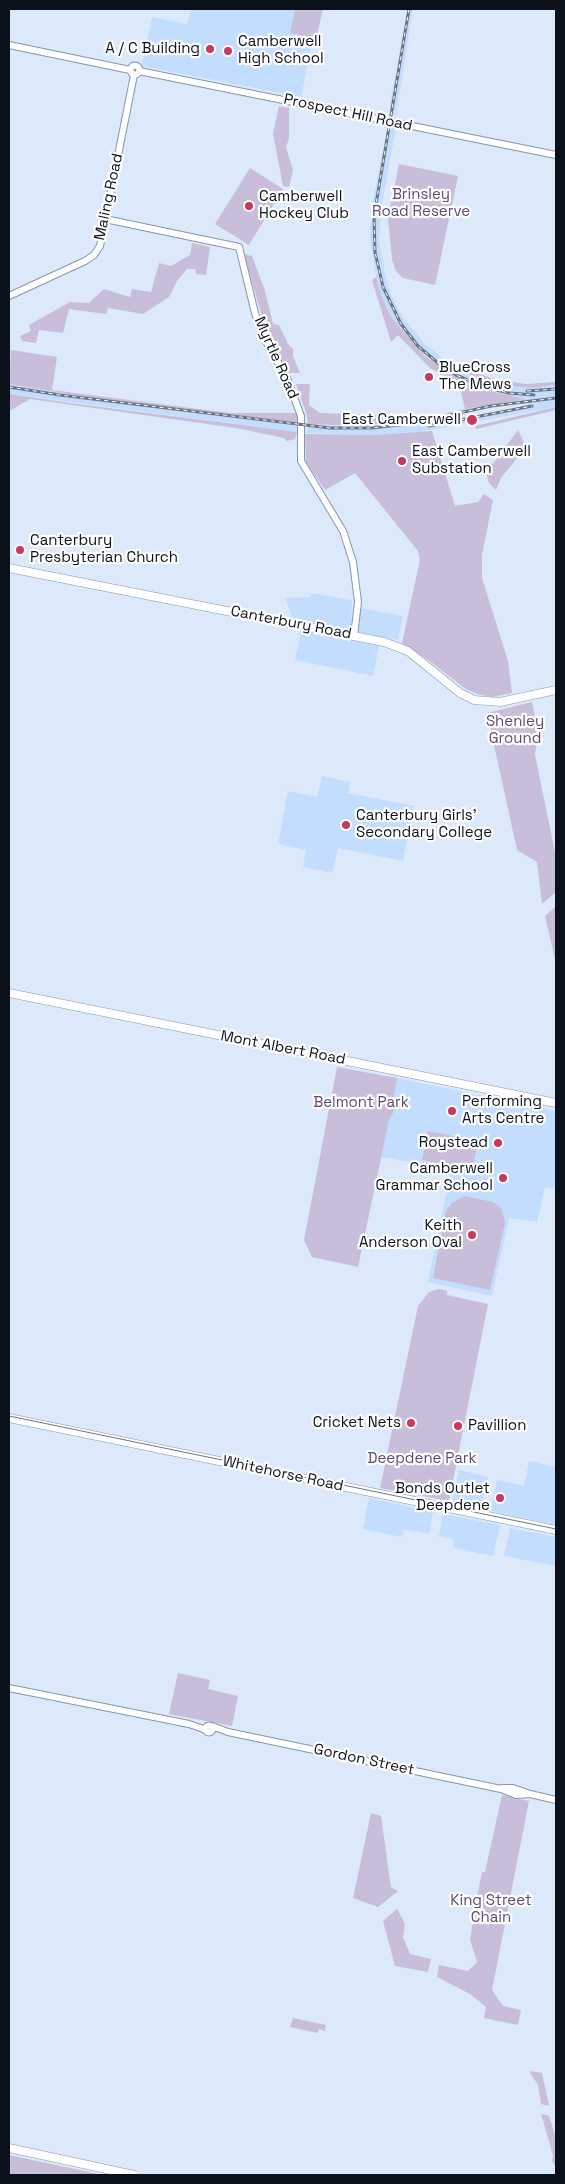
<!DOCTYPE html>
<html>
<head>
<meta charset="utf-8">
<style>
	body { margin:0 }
	#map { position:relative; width:565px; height:2184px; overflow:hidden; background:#dce9fa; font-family:"Space Grotesk",sans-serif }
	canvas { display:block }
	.frame { position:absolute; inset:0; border:10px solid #0a111b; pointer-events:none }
</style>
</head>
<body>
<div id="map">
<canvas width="565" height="2184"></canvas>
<div class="frame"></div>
</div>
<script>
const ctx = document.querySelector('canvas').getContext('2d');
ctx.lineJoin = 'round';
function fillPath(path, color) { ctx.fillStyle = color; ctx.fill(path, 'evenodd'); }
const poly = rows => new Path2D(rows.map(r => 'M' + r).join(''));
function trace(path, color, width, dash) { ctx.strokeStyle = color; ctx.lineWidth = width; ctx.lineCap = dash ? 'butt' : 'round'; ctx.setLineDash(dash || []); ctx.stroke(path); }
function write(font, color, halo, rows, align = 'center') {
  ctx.font = font + ' "Space Grotesk",sans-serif'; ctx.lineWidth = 4.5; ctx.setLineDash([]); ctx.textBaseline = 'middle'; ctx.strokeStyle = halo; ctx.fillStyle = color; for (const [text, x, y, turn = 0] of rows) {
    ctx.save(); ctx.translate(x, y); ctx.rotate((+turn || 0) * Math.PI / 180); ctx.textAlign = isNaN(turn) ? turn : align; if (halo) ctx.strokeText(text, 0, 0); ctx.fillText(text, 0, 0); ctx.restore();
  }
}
fillPath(poly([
	[191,9,295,9,290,33,313,38,301,97,142,66,152,17,187,24],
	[408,9,413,9,396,115,390,113,391,98],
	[388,126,396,128,382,203,379,238,386,279,391,295,402,316,425,344,454,367,473,376,505,385,530,388,556,385,556,407,419,432,377,435,307,433,308,424,340,426,395,424,418,420,418,419,479,405,524,399,482,389,440,367,412,343,391,317,382,297,376,277,370,238,373,200],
	[523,402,523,407,461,420,419,426,419,423,476,410],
	[9,384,81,396,298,423,297,432,9,394],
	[311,593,352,600,351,630,293,619,285,598,310,597],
	[360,608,403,616,398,640,358,632],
	[301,631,379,646,373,676,295,660],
	[322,776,350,782,348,793,414,806,403,861,338,848,332,873,303,867,306,850,278,844,288,791,317,797],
	[397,1078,556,1111,556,1194,554,1194,555,1189,545,1187,537,1222,509,1218,492,1296,428,1282,451,1169,381,1157],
	[529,1461,556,1467,556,1525,491,1511,497,1480,524,1486],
	[459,1470,488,1477,481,1510,452,1504],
	[369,1498,433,1512,429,1534,404,1529,402,1537,363,1529],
	[443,1514,500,1525,493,1556,453,1548,454,1539,439,1536],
	[510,1528,556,1537,556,1566,504,1556]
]), '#c3ddff');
fillPath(poly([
	[295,9,323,9,316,39,290,33],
	[279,106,289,108,289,138,286,147,293,170,289,187,283,186,273,134],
	[399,164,458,176,435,285,403,278,396,271,392,260,388,218],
	[250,168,283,189,249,245,215,224],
	[192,243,210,247,206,275,196,274,195,269,187,269,177,281,169,297,143,314,108,308,106,314,69,309,63,333,39,330,36,343,22,341,20,336,31,331,29,325,70,302,89,303,104,289,130,297,132,289,151,292,159,263,171,266,190,255],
	[244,254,252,256,265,291,273,324,279,325,288,344,293,349,293,356,300,373,289,373,270,344],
	[376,277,382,297,391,317,425,356,456,377,482,389,525,399,465,409,459,384,453,382,429,367,398,335,391,342,372,280],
	[11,350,57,357,52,390,230,413,297,413,298,423,81,396,9,384],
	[467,369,494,379,526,384,556,382,556,385,530,388,505,385,473,376,466,372],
	[296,384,310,384,309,405,320,413,417,416,419,420,359,426,308,424,306,413],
	[9,394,77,404,297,432,295,439,287,441,284,438,236,428,30,399,11,410,9,409],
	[556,407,556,410,476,429,475,426],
	[518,430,526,447,501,478,496,490,489,483,483,462,493,464],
	[432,431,455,506,478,502,484,494,493,500,482,555,482,578,508,661,512,693,492,697,481,695,467,690,431,662,402,643,420,560,418,551,355,473,325,490,306,462,305,434,377,435],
	[532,702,538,730,535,755,556,857,556,892,542,904,537,862,517,850,487,713],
	[556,906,556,964,545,916],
	[337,1067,397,1078,392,1107,395,1109,389,1120,358,1267,312,1257,304,1240],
	[428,1131,478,1141,472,1171,422,1160],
	[464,1196,493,1202,501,1208,503,1214,505,1223,490,1290,433,1278,446,1210,452,1203],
	[439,1289,447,1291,447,1295,488,1304,449,1501,380,1488,418,1306,429,1292],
	[178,1673,210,1680,208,1689,238,1696,232,1726,169,1714],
	[502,1795,529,1801,492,1990,503,2006,521,2010,518,2025,484,2018,486,2007,470,1994,437,1977,439,1965,468,1971,477,1962,470,1940,475,1908,482,1872,485,1872],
	[371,1813,381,1816,391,1887,398,1891,378,1907,353,1898],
	[397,1909,405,1924,403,1937,410,1954,431,1959,428,1972,395,1966,383,1921],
	[293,2018,326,2025,325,2031,319,2029,318,2033,290,2027],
	[529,2071,542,2073,549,2106,541,2104,538,2085],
	[541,2114,549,2116,556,2138,556,2167,552,2161,553,2155],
	[9,2155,103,2175,9,2175]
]), '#c8bed9');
const minor = poly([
	[9,45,130,70],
	'130.5 70a4.5 4.5 0 1 1 9 0a4.5 4.5 0 1 1-9 0Z',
	[139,71,556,155],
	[105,219,239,247,255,313,264,338,287,378,301,416,301,461,343,531,353,562,358,602,354,636],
	[9,296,85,261,94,255,100,246,134,75],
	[9,1688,189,1724,206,1730],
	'205.5 1729a3.5 3.5 0 1 1 7 0a3.5 3.5 0 1 1-7 0Z',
	[212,1726,228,1732,501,1789,516,1795,530,1794],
	[502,1788,513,1788,530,1794,556,1800]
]);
const major = poly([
	[9,568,384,642,408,651,460,693,474,700,500,702,556,690],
	[9,993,556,1103],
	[9,1418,556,1530],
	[9,2148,134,2175]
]);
trace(minor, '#8497b1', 8);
trace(major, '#8497b1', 9);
trace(minor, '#fff', 6);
trace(major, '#fff', 8);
trace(poly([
	[9,1416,556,1529]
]), '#6b7582', 1);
const rail = poly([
	[409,9,374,216,375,252,383,287,401,324,418,346,438,363,456,375,484,387,509,393,534,395],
	[9,387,60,395,330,428,371,428,408,424,491,406,556,398],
	[527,391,556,389],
	[429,426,532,406]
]);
trace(rail, '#6b7582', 3);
trace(rail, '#fff', 1, [4]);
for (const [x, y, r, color] of [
	[210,49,5,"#c8395d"],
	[228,51,5,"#c8395d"],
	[249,206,5,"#c8395d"],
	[429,377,5,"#c8395d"],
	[472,420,6,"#c8395d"],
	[402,461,5,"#c8395d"],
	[20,550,5,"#c8395d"],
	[346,825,5,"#c8395d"],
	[452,1111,5,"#c8395d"],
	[498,1143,5,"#c8395d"],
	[503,1178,5,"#c8395d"],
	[472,1235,5,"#c8395d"],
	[411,1423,5,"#c8395d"],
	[458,1426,5,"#c8395d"],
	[500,1498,5,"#c8395d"]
]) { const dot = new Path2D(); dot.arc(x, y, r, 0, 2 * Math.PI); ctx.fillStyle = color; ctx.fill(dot); trace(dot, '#fff', 2); }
write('15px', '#0a111b', '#fff', [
	["Camberwell",238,42],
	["High School",238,59],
	["A / C Building",200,49,"right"],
	["Camberwell",259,197],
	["Hockey Club",259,214],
	["BlueCross",439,368],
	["The Mews",439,385],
	["East Camberwell",461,420,"right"],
	["East Camberwell",412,452],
	["Substation",412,469],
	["Canterbury",30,541],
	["Presbyterian Church",30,558],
	["Canterbury Girls'",356,816],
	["Secondary College",356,833],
	["Performing",462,1102],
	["Arts Centre",462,1119],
	["Roystead",488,1143,"right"],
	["Camberwell",493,1169,"right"],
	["Grammar School",493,1186,"right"],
	["Keith",462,1226,"right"],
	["Anderson Oval",462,1243,"right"],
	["Cricket Nets",401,1423,"right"],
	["Pavillion",468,1426],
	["Bonds Outlet",490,1489,"right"],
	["Deepdene",490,1506,"right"]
], 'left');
write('15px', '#0a111b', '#fff', [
	["Prospect Hill Road",348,113,12],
	["Maling Road",109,197,-78],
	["Myrtle Road",276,358,66],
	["Canterbury Road",291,623,11],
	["Mont Albert Road",283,1048,11],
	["Whitehorse Road",283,1474,12],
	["Gordon Street",364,1760,12]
]);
write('15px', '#5b4976', '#fff', [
	["Brinsley",421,195],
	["Road Reserve",421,212],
	["Shenley",515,722],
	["Ground",515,739],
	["Belmont Park",361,1103],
	["Deepdene Park",422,1459],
	["King Street",491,1901],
	["Chain",491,1918]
]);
</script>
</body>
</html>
